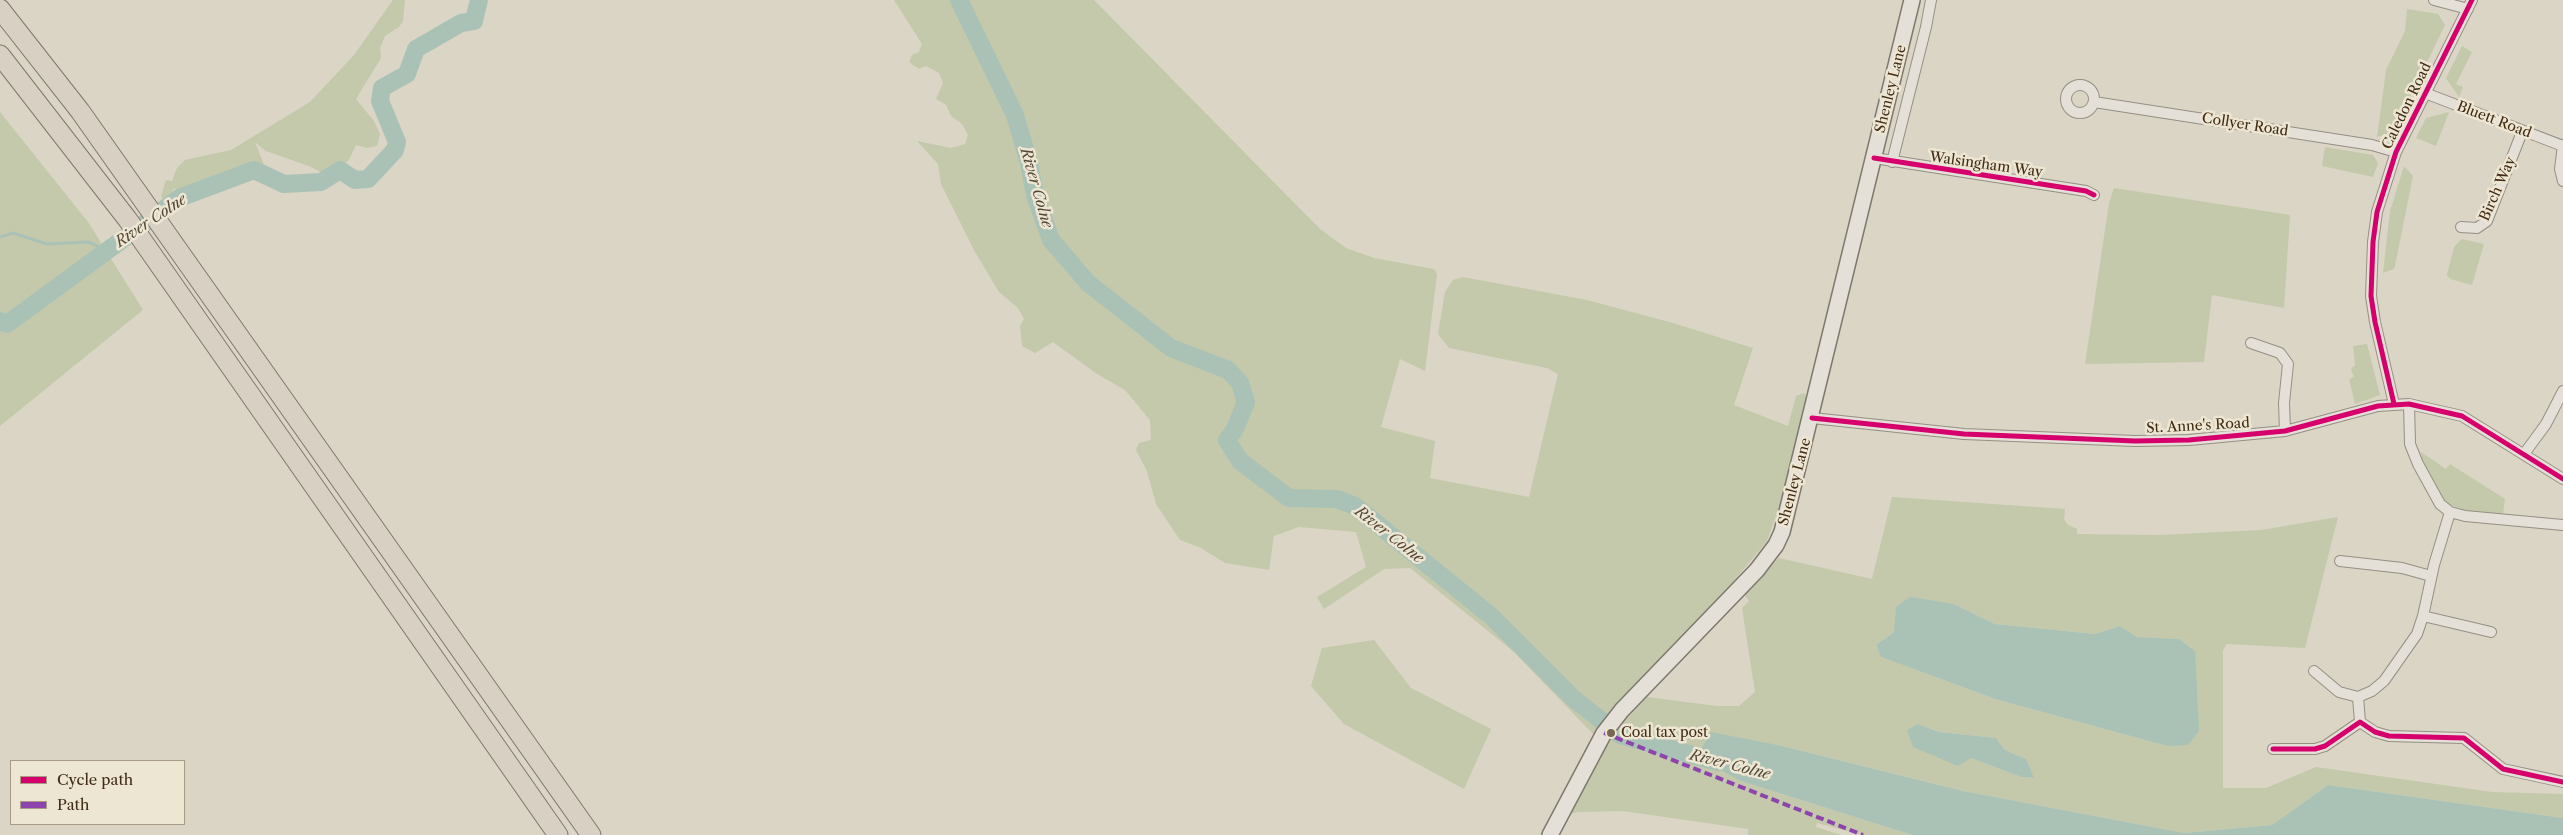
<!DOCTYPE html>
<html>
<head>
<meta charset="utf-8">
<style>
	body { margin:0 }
	#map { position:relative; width:2563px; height:835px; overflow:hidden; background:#dbd5c5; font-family:"Libre Caslon Text",serif }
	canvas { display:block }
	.legend { position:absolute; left:10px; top:760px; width:175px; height:65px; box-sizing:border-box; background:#ede6d3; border:1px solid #a89c87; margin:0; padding:6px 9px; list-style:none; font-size:15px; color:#412c16 }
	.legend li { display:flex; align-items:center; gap:10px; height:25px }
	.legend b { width:25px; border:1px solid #a89c87 }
</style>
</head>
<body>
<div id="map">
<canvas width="2563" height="835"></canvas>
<ul class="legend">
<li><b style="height:6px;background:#d6006c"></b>Cycle path</li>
<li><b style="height:6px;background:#8e44ad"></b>Path</li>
</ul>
</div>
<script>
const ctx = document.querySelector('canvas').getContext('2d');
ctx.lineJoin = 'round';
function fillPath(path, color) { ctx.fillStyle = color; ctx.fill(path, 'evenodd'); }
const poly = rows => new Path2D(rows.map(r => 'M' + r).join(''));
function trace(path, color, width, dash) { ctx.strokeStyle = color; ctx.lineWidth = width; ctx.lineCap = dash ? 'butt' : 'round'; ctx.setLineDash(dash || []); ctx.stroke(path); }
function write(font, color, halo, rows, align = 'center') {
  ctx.font = font + ' "Libre Caslon Text",serif'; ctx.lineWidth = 5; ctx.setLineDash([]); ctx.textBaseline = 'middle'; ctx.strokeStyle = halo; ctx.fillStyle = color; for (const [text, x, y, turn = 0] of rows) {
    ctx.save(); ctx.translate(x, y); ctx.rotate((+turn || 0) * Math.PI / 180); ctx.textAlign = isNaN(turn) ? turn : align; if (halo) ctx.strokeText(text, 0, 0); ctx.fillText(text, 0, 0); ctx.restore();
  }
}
fillPath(poly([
	[393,0,405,0,403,21,399,27,385,36,380,48,381,58,356,99,374,121,380,134,377,146,367,148,356,145,349,160,328,176,309,166,266,151,255,142,264,165,249,163,180,193,175,188,164,200,161,196,166,180,172,181,177,168,185,160,231,150,310,102,354,55],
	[894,0,1094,0,1320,229,1346,248,1374,258,1434,269,1437,274,1425,371,1400,359,1381,427,1435,441,1430,478,1529,497,1558,374,1547,368,1449,348,1438,334,1445,292,1453,280,1463,277,1587,300,1673,323,1753,348,1734,405,1788,426,1796,396,1804,393,1808,398,1784,494,1767,541,1728,588,1631,689,1594,735,1514,652,1410,568,1384,569,1324,609,1317,597,1366,567,1356,532,1299,527,1274,536,1269,570,1225,563,1201,548,1180,540,1156,504,1147,471,1136,450,1139,443,1151,440,1150,420,1125,390,1097,374,1053,342,1035,353,1022,346,1020,326,1024,319,1018,308,999,292,975,252,941,184,938,164,917,141,951,148,965,144,968,135,962,124,951,116,946,105,936,99,943,83,939,73,926,66,919,69,909,62,912,55,919,52,922,44],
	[2407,9,2438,14,2445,25,2393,132,2377,137,2386,70,2405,31],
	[2462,46,2472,52,2456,84,2463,87,2459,97,2446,78],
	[0,112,88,222,143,310,0,426],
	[2449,112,2436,146,2416,138,2426,118],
	[2325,147,2373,155,2378,163,2373,177,2322,166],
	[2404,166,2413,176,2395,266,2394,269,2383,273,2390,211],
	[2114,188,2290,215,2284,308,2212,295,2204,362,2085,364,2109,203],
	[2462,239,2484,244,2472,285,2450,279,2447,275,2454,247],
	[2367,344,2380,395,2355,404,2349,379,2354,377,2351,369,2355,365,2353,346],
	[2421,452,2446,469,2450,464,2505,499,2503,515,2474,513,2450,505,2438,495,2422,462],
	[1892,497,2065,509,2064,519,2067,524,2077,529,2077,534,2158,535,2261,530,2338,517,2305,648,2227,644,2223,650,2223,788,2266,788,2316,767,2492,792,2563,794,2563,818,2328,785,2272,825,2184,833,1963,791,1782,746,1741,781,1912,835,1863,835,1817,823,1816,827,1841,835,1748,835,1748,829,1623,811,1578,812,1566,815,1608,740,1646,697,1717,706,1739,706,1755,692,1742,608,1749,601,1744,594,1779,558,1872,579],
	[1954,604,1995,624,2095,634,2120,626,2137,637,2179,639,2195,651,2195,680,2167,746,1995,699,1881,657,1876,645,1894,632],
	[1918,724,1939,732,1996,738,2005,750,2026,759,2033,778,2021,777,1971,758],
	[1374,640,1411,688,1491,729,1464,789,1344,724,1311,686,1322,648]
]), '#c3c9aa');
fillPath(poly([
	[1910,597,1954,604,1995,624,2095,634,2120,626,2137,637,2179,639,2195,651,2199,731,2188,745,2167,746,1995,699,1881,657,1876,645,1894,632,1896,607],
	[1918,724,1939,732,1996,738,2005,750,2026,759,2034,778,2021,777,1971,758,1958,766,1913,747,1907,730],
	[1711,732,1782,746,1963,791,2184,833,2272,825,2328,785,2563,818,2563,835,1912,835,1741,781,1696,757]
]), '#aac2b6');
trace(poly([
	[0,237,13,233,47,244,88,242,109,251]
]), '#aac2b6', 3);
trace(poly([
	[959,0,1015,115,1029,163,1035,195,1051,240,1088,283,1171,348,1228,370,1240,383,1246,402,1235,429,1227,440,1240,461,1289,498,1337,499,1355,506,1491,616,1574,699,1620,735,1718,762],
	[0,321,7,324,179,198,254,170,284,184,321,182,340,170,355,180,368,179,395,150,397,142,380,101,382,88,407,74,416,49,461,23,474,21,479,0]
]), '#aac2b6', 18);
const minor = poly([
	[2434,0,2468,9],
	'2066 99a14 14 0 1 1 28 0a14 14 0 1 1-28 0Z',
	[2425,93,2563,146],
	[2094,102,2372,145,2396,152],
	[2563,145,2560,169,2563,181],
	[1874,158,2086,191,2094,195],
	[1892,162,1926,27,1931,0],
	[2461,227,2477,228,2487,221,2522,132],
	[2251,343,2280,353,2288,364,2284,403,2285,431],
	[2394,404,2375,322,2371,296,2373,242,2377,212,2396,152,2472,0],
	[2409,404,2410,444,2418,464,2440,504,2450,512,2465,516,2563,525],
	[1812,418,1964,434,2135,441,2189,440,2285,431,2378,406,2409,404,2462,416,2563,479],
	[2524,454,2546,424,2563,391],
	[2340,561,2402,568,2431,576],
	[2423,616,2491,632],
	[2314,671,2339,692,2358,697,2372,691,2384,681,2417,634,2423,616,2434,565,2450,512],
	[2358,697,2360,722],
	[2273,749,2315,749,2325,746,2360,722,2375,732,2389,736,2464,738,2503,769,2563,782]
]);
const secondary = poly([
	[1550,835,1604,733,1622,710,1757,570,1776,545,1782,532,1912,0]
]);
const motorway = poly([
	[0,9,80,111,591,835],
	[0,55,128,220,558,835]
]);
trace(minor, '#958f84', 12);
trace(secondary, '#7f786c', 18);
trace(motorway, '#7f786c', 21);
trace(minor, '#e4e0d8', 10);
trace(secondary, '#e4e0d8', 15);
trace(motorway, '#d8d1c3', 19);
trace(poly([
	[1604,733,1863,835]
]), '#8e44ad', 4, [8, 4]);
trace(poly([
	[1874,158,2086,191,2094,195],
	[2394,404,2375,322,2371,296,2373,242,2377,212,2396,152,2472,0],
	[1812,418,1964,434,2135,441,2189,440,2285,431,2378,406,2409,404,2462,416,2563,479],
	[2273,749,2315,749,2325,746,2360,722,2375,732,2389,736,2464,738,2503,769,2563,782]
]), '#d6006c', 5);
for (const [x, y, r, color] of [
	[1611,733,5,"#776753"]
]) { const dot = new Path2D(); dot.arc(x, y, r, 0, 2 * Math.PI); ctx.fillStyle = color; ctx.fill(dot); trace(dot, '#ede6d3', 2); }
write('14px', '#412c16', '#ede6d3', [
	["Shenley Lane",1891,89,-76],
	["Caledon Road",2407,106,-64],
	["Bluett Road",2494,120,21],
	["Collyer Road",2245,125,9],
	["Walsingham Way",1986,165,8],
	["Birch Way",2498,189,-66],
	["St. Anne's Road",2198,426,-3],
	["Shenley Lane",1795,482,-75]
]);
write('14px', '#412c16', '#ede6d3', [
	["Coal tax post",1621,733]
], 'left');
write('italic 15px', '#524835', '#ede6d3', [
	["River Colne",1036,188,74],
	["River Colne",151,221,-34],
	["River Colne",1389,535,38],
	["River Colne",1730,765,14]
]);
</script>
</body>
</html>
